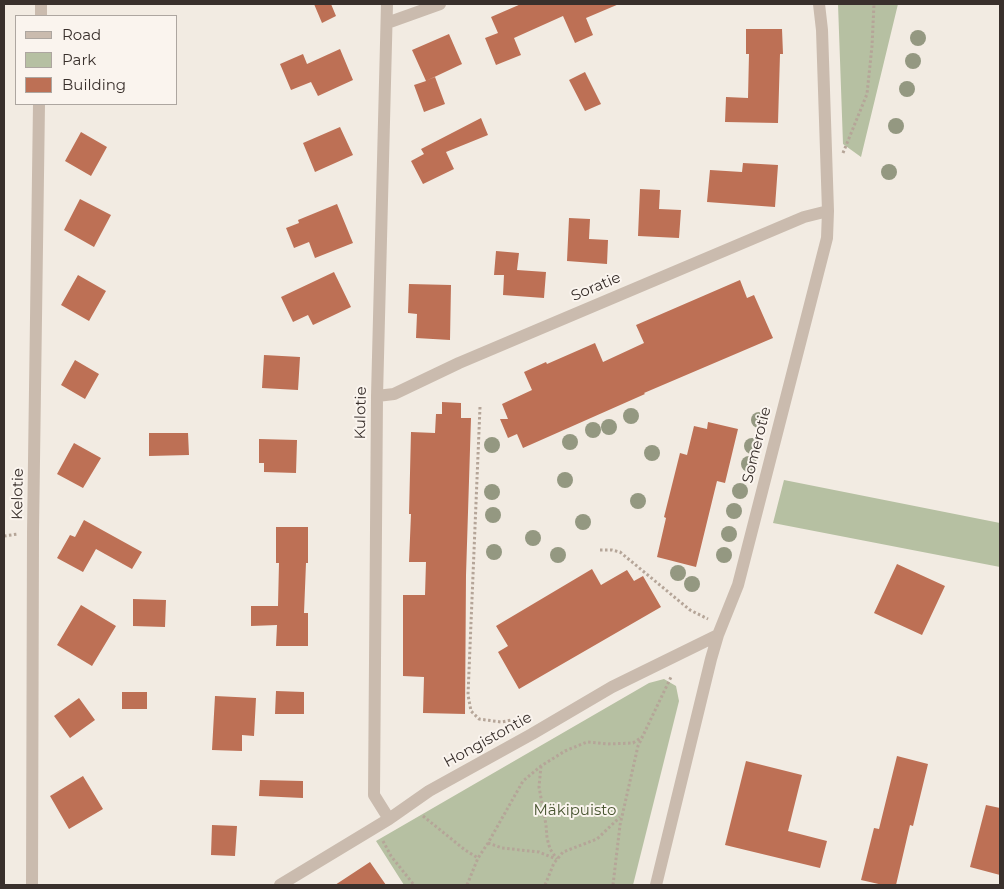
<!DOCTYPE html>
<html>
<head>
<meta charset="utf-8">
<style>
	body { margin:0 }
	#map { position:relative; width:1004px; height:889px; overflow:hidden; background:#f2ebe2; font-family:Montserrat,sans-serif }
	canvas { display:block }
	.frame { position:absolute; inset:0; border:5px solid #39302c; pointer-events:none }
	.legend { position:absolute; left:15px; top:15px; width:162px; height:90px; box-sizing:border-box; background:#faf4ee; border:1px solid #ada6a0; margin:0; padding:6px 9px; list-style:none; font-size:15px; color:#39302c }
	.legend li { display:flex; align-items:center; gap:10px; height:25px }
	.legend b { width:25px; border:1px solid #ada6a0 }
</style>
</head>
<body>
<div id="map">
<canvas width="1004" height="889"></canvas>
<div class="frame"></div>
<ul class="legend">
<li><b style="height:6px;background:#cabbae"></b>Road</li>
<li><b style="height:14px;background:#b6c0a2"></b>Park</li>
<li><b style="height:14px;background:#bd7055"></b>Building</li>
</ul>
</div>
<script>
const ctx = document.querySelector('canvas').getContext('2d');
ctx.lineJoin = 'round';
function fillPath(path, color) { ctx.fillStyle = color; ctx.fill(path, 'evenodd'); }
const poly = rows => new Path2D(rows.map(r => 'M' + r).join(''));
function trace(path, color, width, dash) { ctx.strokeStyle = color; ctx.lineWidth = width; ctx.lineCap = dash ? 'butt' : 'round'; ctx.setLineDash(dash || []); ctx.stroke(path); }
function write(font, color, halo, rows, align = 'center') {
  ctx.font = font + ' Montserrat,sans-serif'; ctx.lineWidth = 4; ctx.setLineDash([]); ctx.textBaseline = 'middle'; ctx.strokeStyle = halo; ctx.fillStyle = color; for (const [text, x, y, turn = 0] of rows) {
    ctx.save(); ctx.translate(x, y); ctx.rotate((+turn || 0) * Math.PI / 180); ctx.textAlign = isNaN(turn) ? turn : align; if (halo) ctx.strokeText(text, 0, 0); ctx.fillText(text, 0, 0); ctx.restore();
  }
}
fillPath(poly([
	[838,4,898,4,861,157,843,144],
	[784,480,1000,523,1000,567,773,523],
	[664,679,676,686,679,701,633,885,404,885,376,841,649,683]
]), '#b6c0a2');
fillPath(poly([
	[314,4,331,4,336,16,322,23],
	[521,4,619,4,586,18,593,35,575,43,563,16,514,38,521,55,496,65,485,38,498,33,491,17],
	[746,29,782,29,783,54,780,54,778,123,725,122,726,97,748,98,749,54,746,54],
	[449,34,462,64,428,80,435,77,445,104,424,112,414,85,426,81,412,50],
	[340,49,353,80,318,96,311,82,291,90,280,64,303,54,307,64],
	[585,72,601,104,585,111,569,80],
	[481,118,488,135,446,152,454,169,423,184,411,161,424,154,421,149],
	[340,127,353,155,315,172,303,143],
	[81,132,107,147,91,176,65,161],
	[743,163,778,165,775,207,707,202,710,170,742,172],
	[640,189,660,190,659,209,681,210,679,238,638,236],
	[80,199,111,215,94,247,64,230],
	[337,204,353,243,315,258,309,242,294,248,286,228,299,223,298,220],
	[569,218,590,219,589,239,608,240,607,264,567,261],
	[496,251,519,253,517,270,546,272,544,298,503,295,504,275,494,275],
	[334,272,351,307,313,325,308,315,293,322,281,297],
	[78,275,106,291,89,321,61,305],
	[740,280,747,298,754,295,773,338,644,393,645,394,523,448,517,434,508,438,500,419,508,419,502,404,532,390,524,372,546,362,547,364,595,343,603,362,644,343,636,325],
	[409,284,451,285,450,340,416,338,417,314,408,313],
	[264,355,300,357,298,390,262,388],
	[75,360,99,374,85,399,61,385],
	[442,402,461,403,461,418,471,418,466,575,465,714,423,713,424,677,403,676,403,595,425,595,426,562,409,562,411,514,409,514,411,432,435,433,436,414,442,414],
	[708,422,738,429,725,483,717,481,696,567,657,557,666,518,664,517,680,453,687,455,694,426,707,429],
	[149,433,188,433,189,455,149,456],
	[259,439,297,440,296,473,264,472,264,463,259,463],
	[74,443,101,458,83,488,57,474],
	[84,520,142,552,132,569,96,549,83,572,57,558,70,535,75,537],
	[276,527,308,527,308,563,306,563,304,613,308,613,308,646,276,646,277,625,251,626,251,606,278,606,279,563,276,563],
	[897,564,945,586,922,635,874,613],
	[592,569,601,585,627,570,634,581,643,576,661,607,519,689,498,652,508,646,496,626],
	[133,599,166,600,165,627,133,626],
	[81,605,116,626,92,666,57,645],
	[276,691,304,692,304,714,275,714],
	[122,692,147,692,147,709,122,709],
	[215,696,256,698,254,736,242,735,242,751,212,750],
	[79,698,95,720,70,738,54,716],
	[897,756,928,764,913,826,910,825,896,885,883,885,861,880,874,828,879,829],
	[746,761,802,775,788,831,827,841,820,868,725,845],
	[83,776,103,809,69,829,50,796],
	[260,780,303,781,303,798,259,796],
	[986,805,1000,808,1000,875,970,867],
	[212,825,237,826,235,856,211,855],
	[370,862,386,885,335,885]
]), '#bd7055');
trace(poly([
	[843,153,867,94,872,46,874,4],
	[480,407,468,695,471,711,479,719,501,722,523,718],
	[4,536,18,534],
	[600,550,612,550,620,552,690,610,708,619],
	[541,766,539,787,546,825,547,838,550,849,557,859],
	[423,816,465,850,478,858],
	[383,841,391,856,414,885],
	[488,843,502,848,539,852,556,859],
	[467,885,478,858,488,843,523,781,541,766,565,751,587,742,607,744,633,743,642,737],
	[545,885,554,863,563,852,597,839,620,817],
	[613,885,620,825,638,746,671,677]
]), '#b5a598', 3, [2.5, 2.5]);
trace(poly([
	[387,4,377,396,374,795,389,819],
	[41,16,41,4],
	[387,23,440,4],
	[377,396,394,394,459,363,804,217,828,211],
	[32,885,33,532,39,104],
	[280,885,389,819,429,791,532,734,612,687,718,635],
	[656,885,711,659,718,635,738,585,827,238,828,211,822,30,819,4]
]), '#cabbae', 12);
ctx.fillStyle = '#949881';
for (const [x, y] of [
	[918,38],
	[913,61],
	[907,89],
	[896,126],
	[889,172],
	[631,416],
	[759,420],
	[609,427],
	[593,430],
	[570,442],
	[492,445],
	[752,446],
	[652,453],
	[749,464],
	[565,480],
	[740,491],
	[492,492],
	[638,501],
	[734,511],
	[493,515],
	[583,522],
	[729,534],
	[533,538],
	[494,552],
	[558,555],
	[724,555],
	[678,573],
	[692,584]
]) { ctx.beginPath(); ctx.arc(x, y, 8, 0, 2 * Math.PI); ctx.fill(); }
write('15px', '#39302c', '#faf4ee', [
	["Soratie",596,287,-23],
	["Kulotie",361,413,-89],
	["Somerotie",757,445,-76],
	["Kelotie",18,494,-89],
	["Hongistontie",488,740,-29]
]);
write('15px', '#485531', '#faf4ee', [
	["Mäkipuisto",575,811]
]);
</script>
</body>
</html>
